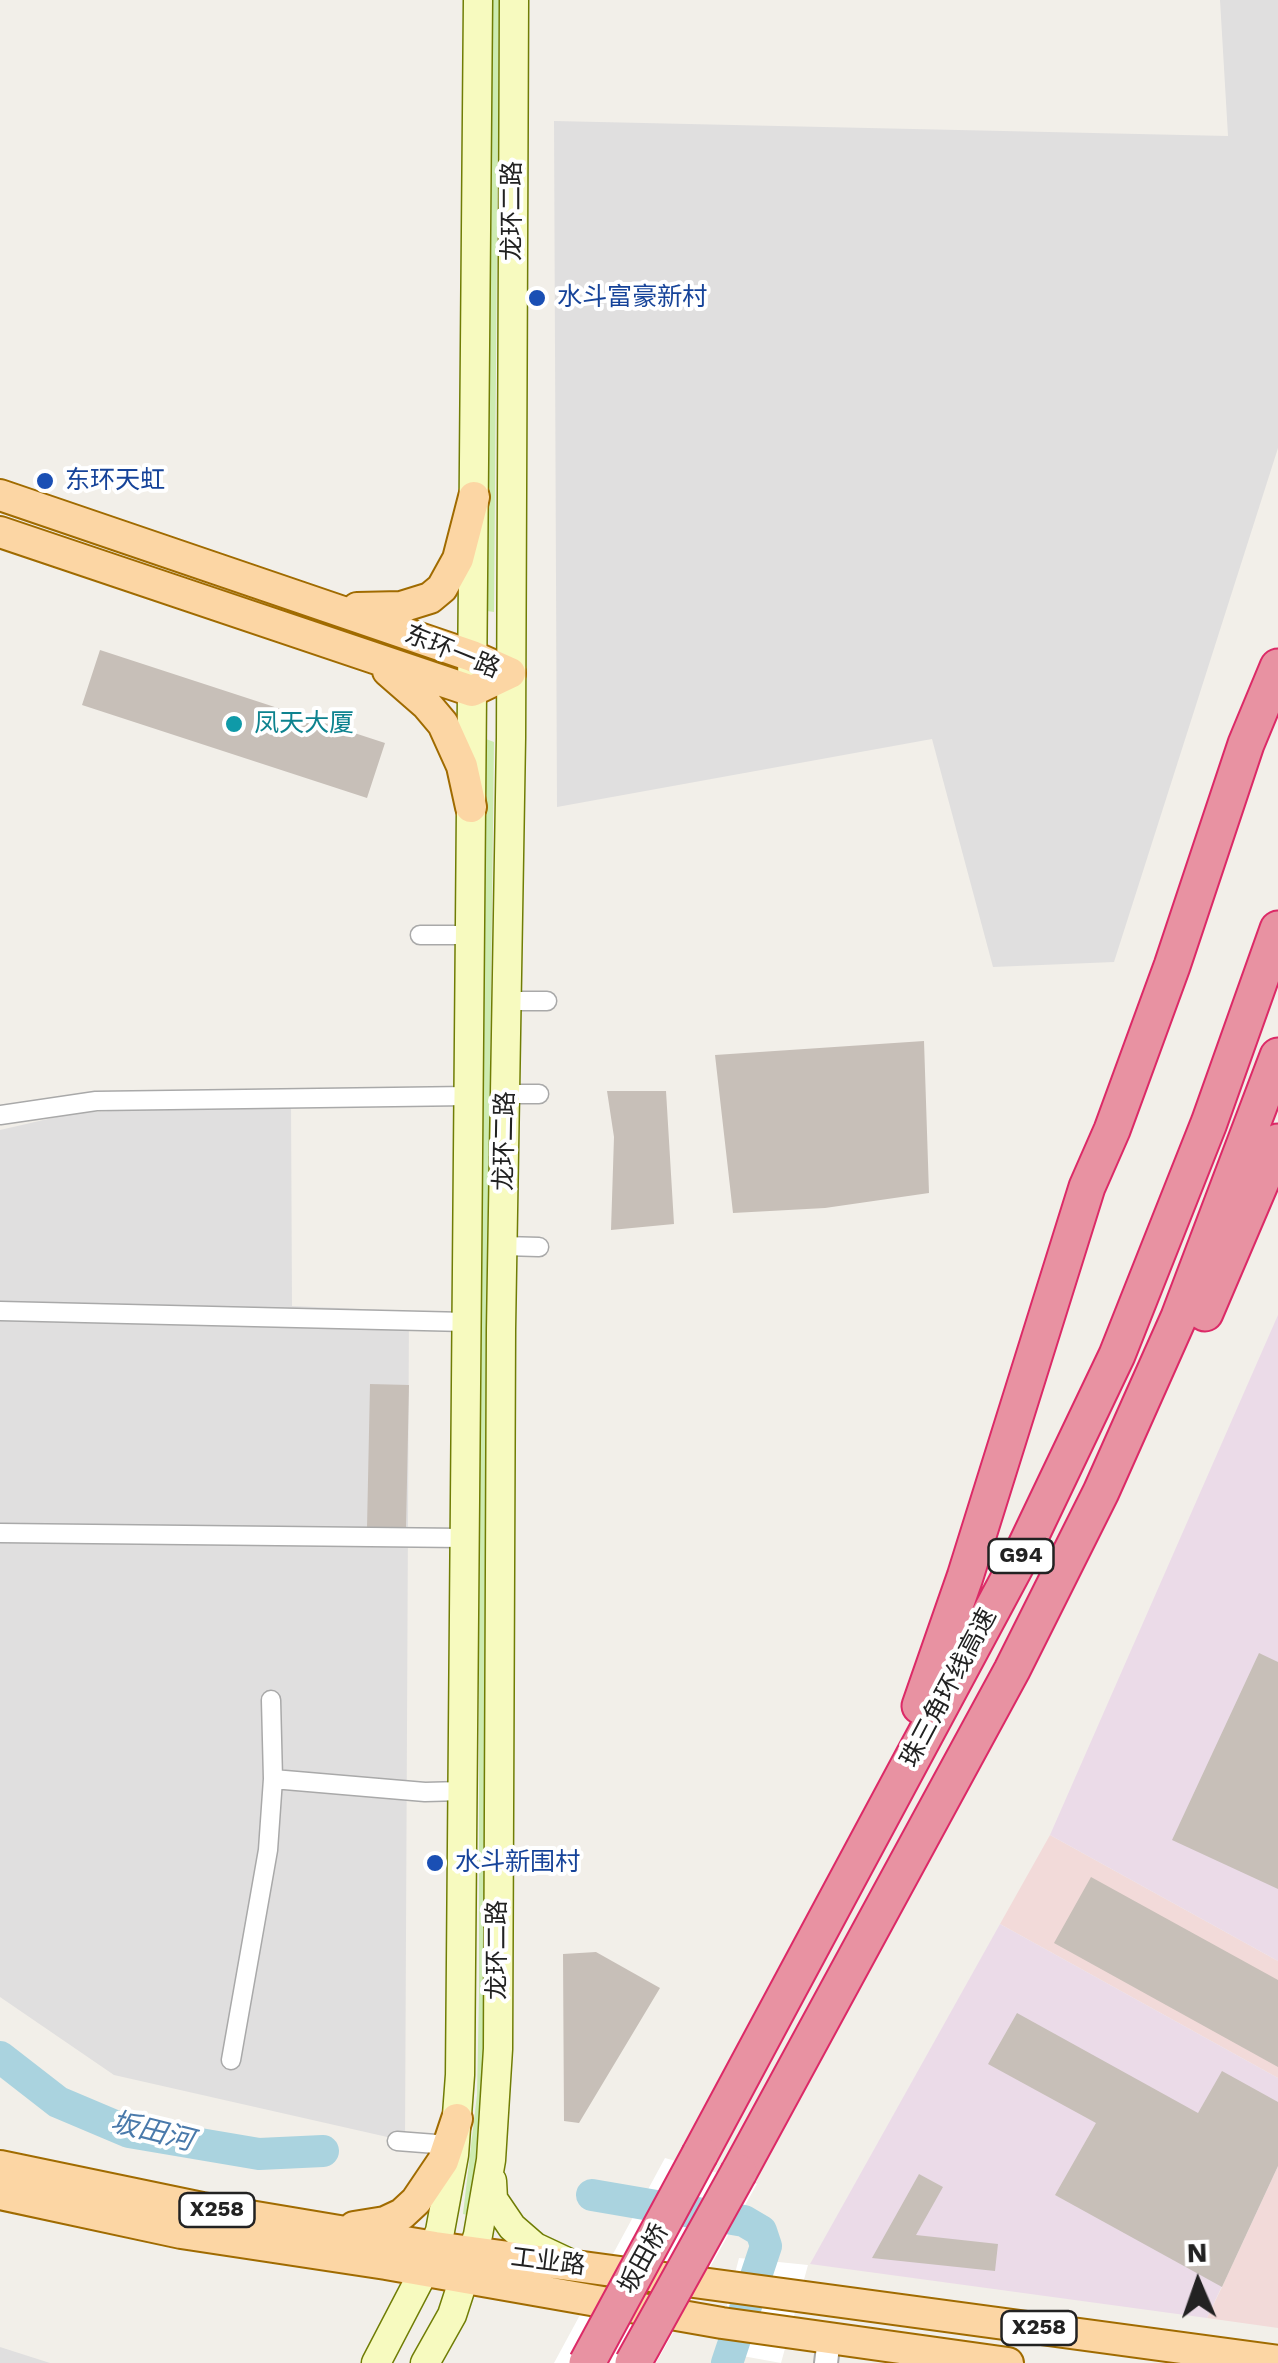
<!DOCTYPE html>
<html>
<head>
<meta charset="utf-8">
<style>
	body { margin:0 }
	#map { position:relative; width:1278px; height:2363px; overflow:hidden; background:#f2efe9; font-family:"Work Sans",sans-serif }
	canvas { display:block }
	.north { position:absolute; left:1148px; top:2233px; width:100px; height:100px; -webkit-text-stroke:8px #fff; paint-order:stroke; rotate:358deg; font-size:28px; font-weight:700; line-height:40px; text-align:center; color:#222 }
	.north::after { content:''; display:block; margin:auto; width:35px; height:45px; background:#222; clip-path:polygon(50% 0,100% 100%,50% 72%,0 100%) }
</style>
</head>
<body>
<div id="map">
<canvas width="1278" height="2363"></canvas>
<div class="north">N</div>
</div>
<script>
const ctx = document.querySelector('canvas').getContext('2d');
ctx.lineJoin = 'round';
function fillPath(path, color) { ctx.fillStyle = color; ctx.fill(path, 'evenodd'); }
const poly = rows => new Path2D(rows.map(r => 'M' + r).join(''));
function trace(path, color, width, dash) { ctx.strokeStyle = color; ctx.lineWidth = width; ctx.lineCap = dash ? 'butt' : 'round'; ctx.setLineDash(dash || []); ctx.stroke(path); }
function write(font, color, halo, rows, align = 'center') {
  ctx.font = font + ' "Work Sans","Noto Sans SC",sans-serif'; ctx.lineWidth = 8; ctx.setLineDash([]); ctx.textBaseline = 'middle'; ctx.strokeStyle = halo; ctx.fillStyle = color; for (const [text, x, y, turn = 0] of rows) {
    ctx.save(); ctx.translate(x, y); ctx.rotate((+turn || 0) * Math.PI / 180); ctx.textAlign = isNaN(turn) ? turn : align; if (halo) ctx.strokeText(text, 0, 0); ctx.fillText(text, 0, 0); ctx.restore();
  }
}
fillPath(poly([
	[1220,0,1278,0,1278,448,1114,962,993,967,932,739,557,807,554,121,1228,136],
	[291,1101,292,1306,409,1311,405,2141,114,2075,0,1997,0,1130,74,1113],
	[0,2347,50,2363,0,2363]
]), '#e0dfdf');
fillPath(poly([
	[1050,1835,1278,1961,1278,2078,1000,1924],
	[1278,2166,1278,2328,1207,2318,1222,2287]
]), '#f2dad9');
fillPath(poly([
	[1278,1315,1278,1961,1050,1835],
	[1000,1924,1278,2078,1278,2166,1207,2318,810,2264]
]), '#ebdbe8');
fillPath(poly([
	[492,0,499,0,494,612,487,611],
	[486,739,494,742,487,1322,483,2057,476,2159,468,2215,463,2214,477,2095,479,1993,479,1322]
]), '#cdebb0');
fillPath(poly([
	[665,2158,757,2184,656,2363,554,2363],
	[739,2258,808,2265,781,2363,715,2351]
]), '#fff');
trace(poly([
	[0,2057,58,2102,129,2132,259,2154,323,2151],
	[592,2195,744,2221,761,2231,766,2246,727,2363]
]), '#aad3df', 32);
fillPath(poly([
	[100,650,385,743,367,798,82,705],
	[924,1041,929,1193,825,1208,733,1213,715,1055],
	[607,1091,666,1091,674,1224,611,1230,614,1137],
	[370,1384,409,1385,406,1529,367,1528],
	[1259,1653,1278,1662,1278,1889,1172,1840],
	[1091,1877,1278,1980,1278,2067,1054,1943],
	[596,1952,660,1988,579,2123,564,2121,563,1954],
	[1017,2013,1198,2113,1222,2071,1278,2102,1278,2166,1222,2287,1055,2195,1096,2123,988,2064],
	[919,2174,943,2187,916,2235,998,2244,995,2271,872,2258]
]), '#c7bfb8');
const minor = poly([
	[420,935,470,935],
	[505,1001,547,1001],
	[505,1094,539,1094],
	[0,1115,96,1101,468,1096],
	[504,1246,539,1247],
	[0,1311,466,1322],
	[0,1533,463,1538],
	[273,1779,425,1792,462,1791],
	[231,2060,268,1850,273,1779,271,1700],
	[397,2141,449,2145]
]);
const tertiary = poly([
	[826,2363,829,2338]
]);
const secondary = poly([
	[492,2181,493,2199,512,2227,535,2247,567,2262],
	[376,2363,424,2271,440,2231,454,2155,460,2075,478,0],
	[425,2363,452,2315,478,2235,491,2160,498,2049,501,1329,511,738,514,0]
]);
const primary = poly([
	[0,495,472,656,510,673],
	[0,532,472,691,510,673],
	[357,608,401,607,430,598,442,588,458,559,474,497],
	[388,671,427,705,443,724,462,766,471,807],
	[0,2166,202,2208,435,2247,1278,2361],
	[0,2194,181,2233,386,2264,722,2323,1008,2363],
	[354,2227,385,2222,402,2214,416,2201,443,2161,457,2119]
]);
const motorway = poly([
	[1205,1313,1278,1142],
	[920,1706,965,1577,1087,1187,1112,1130,1172,966,1246,744,1278,667],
	[700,2154,1021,1556,1117,1355,1209,1123,1278,929],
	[739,2172,1012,1670,1101,1492,1179,1317,1278,1056]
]);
trace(minor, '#a9a9a9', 21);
trace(tertiary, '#a9a9a9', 26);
trace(secondary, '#707d05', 31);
trace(primary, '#a06b00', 34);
trace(motorway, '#dc2a67', 39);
trace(minor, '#fff', 18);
trace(tertiary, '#fff', 22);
trace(secondary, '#f7fabf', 28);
trace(primary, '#fcd6a4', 30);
trace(motorway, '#e892a2', 35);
const motorwayBridge = poly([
	[587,2363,700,2154],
	[633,2363,739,2172]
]);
trace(motorwayBridge, '#dc2a67', 39, []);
trace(motorwayBridge, '#e892a2', 35);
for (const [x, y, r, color] of [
	[537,298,10,"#1a4fb4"],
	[45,481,10,"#1a4fb4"],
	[234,724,10,"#0f9aa8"],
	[435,1863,10,"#1a4fb4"]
]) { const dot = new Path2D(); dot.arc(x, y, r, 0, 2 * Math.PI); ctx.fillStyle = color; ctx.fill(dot); trace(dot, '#fff', 4); }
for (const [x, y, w] of [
	[1021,1556,65],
	[217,2210,75],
	[1039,2328,75]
]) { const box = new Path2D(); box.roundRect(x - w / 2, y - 17, w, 34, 8); ctx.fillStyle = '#fff'; ctx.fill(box); trace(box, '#222', 2.5); }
write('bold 22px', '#222', null, [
	["G94",1021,1556],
	["X258",217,2210],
	["X258",1039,2328]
]);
write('25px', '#222', '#fff', [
	["龙环二路",513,211,-90],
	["东环一路",452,652,22],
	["龙环二路",505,1141,-89],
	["珠三角环线高速",949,1688,-62],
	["龙环二路",498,1950,-90],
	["坂田桥",644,2259,-61],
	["工业路",548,2262,7]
]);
write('25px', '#164399', '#fff', [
	["水斗富豪新村",557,298],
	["东环天虹",65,481],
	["水斗新围村",455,1863]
], 'left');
write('25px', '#0d838f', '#fff', [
	["凤天大厦",254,724]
], 'left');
write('italic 28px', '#4a7aab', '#fff', [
	["坂田河",152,2132,14]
]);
</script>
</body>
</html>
